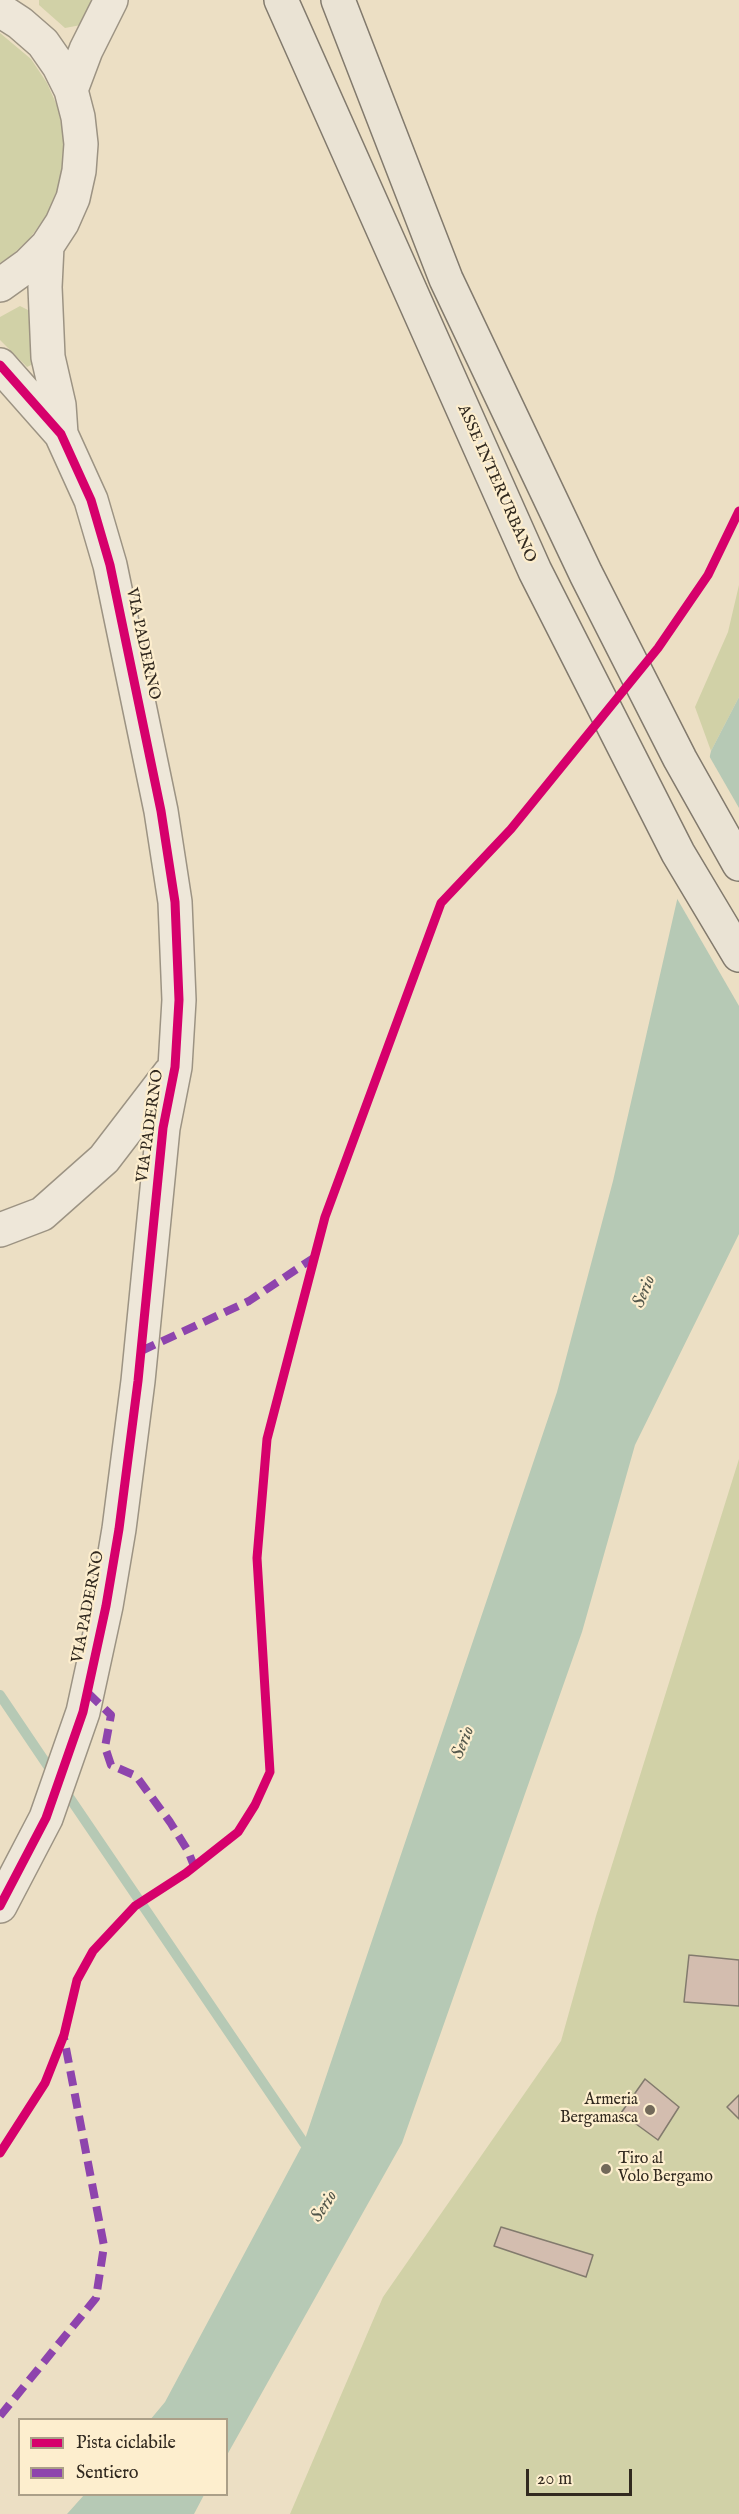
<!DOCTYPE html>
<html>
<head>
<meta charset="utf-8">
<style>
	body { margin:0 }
	#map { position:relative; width:739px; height:2514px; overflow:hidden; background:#ecdfc4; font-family:"IM FELL English",serif }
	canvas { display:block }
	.legend { position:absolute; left:18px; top:2418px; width:210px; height:78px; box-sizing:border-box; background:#fdeece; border:2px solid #ab9f88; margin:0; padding:8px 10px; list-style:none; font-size:18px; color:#31291f }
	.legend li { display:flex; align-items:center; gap:12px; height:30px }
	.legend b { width:30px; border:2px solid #ab9f88 }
	.scale { position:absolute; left:526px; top:2469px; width:106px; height:27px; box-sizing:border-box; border:3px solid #31291f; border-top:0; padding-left:8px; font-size:18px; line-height:21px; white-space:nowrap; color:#31291f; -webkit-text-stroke:4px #fdeece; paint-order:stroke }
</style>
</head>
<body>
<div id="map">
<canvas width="739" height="2514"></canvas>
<ul class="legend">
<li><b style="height:8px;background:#d6006c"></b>Pista ciclabile</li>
<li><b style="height:8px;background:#8e44ad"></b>Sentiero</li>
</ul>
<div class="scale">20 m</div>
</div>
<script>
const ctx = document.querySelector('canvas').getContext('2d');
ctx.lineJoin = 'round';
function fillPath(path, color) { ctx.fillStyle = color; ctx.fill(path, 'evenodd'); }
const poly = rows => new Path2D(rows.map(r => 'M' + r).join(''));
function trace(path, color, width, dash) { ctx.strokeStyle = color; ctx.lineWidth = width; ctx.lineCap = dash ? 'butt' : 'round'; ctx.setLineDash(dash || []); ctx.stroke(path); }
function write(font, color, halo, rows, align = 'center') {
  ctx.font = font + ' "IM FELL English",serif'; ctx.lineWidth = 4.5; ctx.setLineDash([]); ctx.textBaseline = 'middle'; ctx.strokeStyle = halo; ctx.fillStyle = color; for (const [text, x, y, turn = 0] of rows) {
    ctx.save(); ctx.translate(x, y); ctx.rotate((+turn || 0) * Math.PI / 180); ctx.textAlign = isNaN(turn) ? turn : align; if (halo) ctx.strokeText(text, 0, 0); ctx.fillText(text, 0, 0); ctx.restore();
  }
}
fillPath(poly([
	[39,0,91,0,81,25,65,28,39,5],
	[0,33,31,59,47,83,58,108,63,135,63,163,57,190,46,216,30,238,12,255,0,263],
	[20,306,30,311,35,363,27,367,0,340,0,317],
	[739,585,739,697,711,751,695,707,728,632],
	[739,1459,739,2514,290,2514,383,2297,561,2041,596,1916]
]), '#d1d1a7');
fillPath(poly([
	[739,697,739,1234,635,1445,582,1632,402,2143,227,2455,226,2420,150,2420,165,2402,304,2142,557,1392,613,1181,711,751],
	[84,2495,84,2494,204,2495,194,2514,67,2514]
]), '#b6c9b5');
fillPath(poly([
	[708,754,739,808,739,1006,675,895]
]), '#ecdfc4');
trace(poly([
	[0,1695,54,1775],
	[63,1788,304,2143,314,2153]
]), '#b6c9b5', 10);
const building = poly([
	[689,1955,739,1960,739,2006,684,2002,689,1955],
	[645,2079,679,2107,658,2140,621,2113,645,2079],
	[739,2095,739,2119,727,2107,739,2095],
	[501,2227,593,2255,586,2277,494,2246,501,2227]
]);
fillPath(building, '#d3bdaf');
trace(building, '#827a6d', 1.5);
const minor = poly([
	[0,10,20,23,43,43,59,66,71,90,78,117,81,144,79,171,73,198,62,223,47,246,28,265,0,285],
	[71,90,86,50,111,0],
	[47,246,45,287,48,357,59,405,61,434],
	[0,365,61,434,91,500,110,565,161,811,175,902,179,1000,175,1067,163,1128,138,1381,119,1529,106,1606,83,1712,46,1818,0,1906],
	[0,1230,42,1214,104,1159,170,1073]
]);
const highway = poly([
	[281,0,535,571,678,853,739,955],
	[338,0,446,279,586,574,680,759,739,864]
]);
trace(minor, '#9c9383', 36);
trace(highway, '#827a6d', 36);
trace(minor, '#eee7d9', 33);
trace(highway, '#eae3d4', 33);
trace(poly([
	[141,1351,249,1301,315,1257],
	[88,1693,111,1715,105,1747,111,1765,136,1776,170,1822,188,1851,194,1866],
	[0,2416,96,2298,104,2246,64,2038]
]), '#8e44ad', 8, [15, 8]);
trace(poly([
	[0,365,61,434,91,500,110,565,161,811,175,902,179,1000,175,1067,163,1128,138,1381,119,1529,106,1606,83,1712,46,1818,0,1906],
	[0,2153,45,2083,64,2035,77,1980,93,1951,135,1906,186,1873,238,1832,255,1805,270,1772,257,1558,267,1439,325,1217,441,903,511,829,658,648,708,575,739,511]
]), '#d6006c', 9);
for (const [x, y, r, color] of [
	[650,2110,6,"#726959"],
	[606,2169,6,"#726959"]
]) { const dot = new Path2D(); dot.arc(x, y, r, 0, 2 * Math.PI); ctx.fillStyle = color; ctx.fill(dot); trace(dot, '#fdeece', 2); }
write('16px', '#31291f', '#fdeece', [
	["ASSE INTERURBANO",496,484,66],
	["VIA PADERNO",142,644,78],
	["VIA PADERNO",151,1126,-82],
	["VIA PADERNO",89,1607,-79]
]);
write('16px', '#31291f', '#fdeece', [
	["Armeria",638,2101],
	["Bergamasca",638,2119],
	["Tiro al",618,2160,"left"],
	["Volo Bergamo",618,2178,"left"]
], 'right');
write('italic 18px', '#52564a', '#fdeece', [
	["Serio",645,1292,-68],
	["Serio",464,1743,-68],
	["Serio",325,2207,-57]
]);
</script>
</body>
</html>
